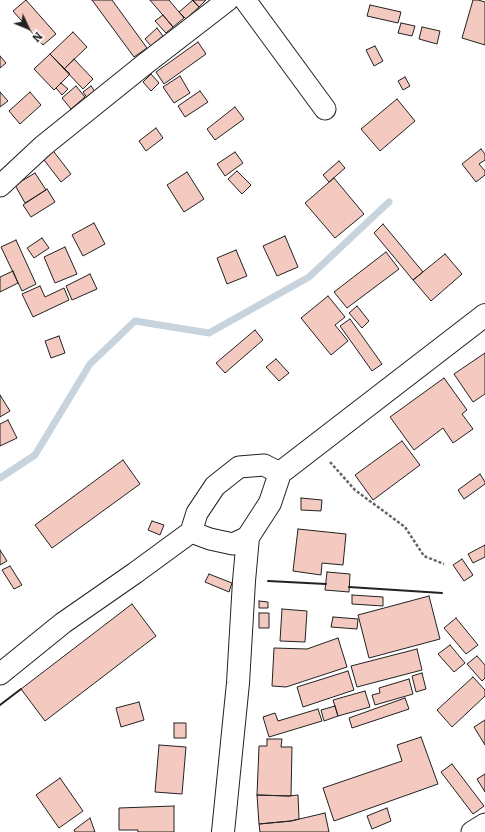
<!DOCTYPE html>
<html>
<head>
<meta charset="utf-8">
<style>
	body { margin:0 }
	#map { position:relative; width:485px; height:832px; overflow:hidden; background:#fff; font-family:Bitter,serif }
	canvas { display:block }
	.north { position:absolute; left:8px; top:8px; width:40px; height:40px; -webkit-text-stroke:3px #fff; paint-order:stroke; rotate:134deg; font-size:11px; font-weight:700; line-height:16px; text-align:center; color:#222 }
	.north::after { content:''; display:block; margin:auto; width:14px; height:18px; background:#222; clip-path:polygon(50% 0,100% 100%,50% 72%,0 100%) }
</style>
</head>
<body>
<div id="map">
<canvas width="485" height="832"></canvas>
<div class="north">N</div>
</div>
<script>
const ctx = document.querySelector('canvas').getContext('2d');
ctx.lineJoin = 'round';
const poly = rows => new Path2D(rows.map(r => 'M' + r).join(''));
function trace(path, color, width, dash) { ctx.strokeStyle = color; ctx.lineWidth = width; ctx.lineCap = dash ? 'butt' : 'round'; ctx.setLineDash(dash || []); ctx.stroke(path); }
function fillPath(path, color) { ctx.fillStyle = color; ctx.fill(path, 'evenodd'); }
trace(poly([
	[0,478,35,455,90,364,135,321,209,333,309,277,389,202]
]), '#c7d3dd', 7);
const building = poly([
	[26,0,56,34,43,45,13,11,26,0],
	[92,0,112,0,147,48,134,57,92,0],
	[150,0,169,0,184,18,173,27,150,0],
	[192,0,206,0,199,7,192,0],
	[193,0,199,7,186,19,179,12,193,0],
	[473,0,478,0,485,2,485,45,462,38,473,0],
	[370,5,401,12,398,23,367,16,370,5],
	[163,15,173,27,166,33,155,21,163,15],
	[401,23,415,26,412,36,398,33,401,23],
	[422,27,440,31,437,44,419,39,422,27],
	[157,28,163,36,151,46,145,39,157,28],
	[73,32,87,47,64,69,50,54,73,32],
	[198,42,206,54,164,84,156,72,198,42],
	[375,46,383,61,374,66,366,50,375,46],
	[50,54,70,74,54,90,34,69,50,54],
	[0,56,6,63,0,68,0,56],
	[74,59,93,79,83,89,64,69,74,59],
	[151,74,159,83,151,91,143,82,151,74],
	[180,76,190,93,174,103,163,87,180,76],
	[405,77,410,86,403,90,398,81,405,77],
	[61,83,68,89,62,95,56,88,61,83],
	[76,86,85,97,71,109,62,98,76,86],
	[91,86,96,93,88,99,83,92,91,86],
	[200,91,208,102,185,117,178,106,200,91],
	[0,92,8,101,0,107,0,92],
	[30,92,41,105,20,124,9,111,30,92],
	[397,99,415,121,380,151,361,129,397,99],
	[235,107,244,119,215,140,207,129,235,107],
	[156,128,163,138,146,151,139,141,156,128],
	[51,148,71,174,61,182,41,156,51,148],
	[481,149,485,154,485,160,479,164,485,171,485,175,476,182,462,164,481,149],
	[235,152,243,163,225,176,217,164,235,152],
	[339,161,345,168,329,182,323,175,339,161],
	[237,171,251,185,242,194,228,179,237,171],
	[187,172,204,199,184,212,167,185,187,172],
	[35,173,46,190,25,203,15,185,35,173],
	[334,178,364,214,335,238,305,203,334,178],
	[47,189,55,202,31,217,23,205,47,189],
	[94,223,105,244,83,256,72,235,94,223],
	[383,224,423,272,413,280,374,233,383,224],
	[285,236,298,267,277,276,263,246,285,236],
	[42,238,49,248,34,258,27,248,42,238],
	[16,240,36,284,22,291,1,247,16,240],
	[65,247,77,274,55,283,44,257,65,247],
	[236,250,247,276,227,284,217,258,236,250],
	[386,252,399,269,347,308,334,292,386,252],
	[445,254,462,274,431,301,413,280,445,254],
	[13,271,18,283,0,292,0,277,13,271],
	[90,274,97,289,72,300,66,286,90,274],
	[40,286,45,297,64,288,69,300,33,317,22,294,40,286],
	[328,296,345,317,335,325,348,341,331,355,301,318,328,296],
	[357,306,369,321,362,328,349,313,357,306],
	[350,319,382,364,372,371,340,326,350,319],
	[255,330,263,340,225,373,216,363,255,330],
	[59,336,65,353,51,358,45,341,59,336],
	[485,353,485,394,473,402,454,374,485,353],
	[276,359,289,373,279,381,266,367,276,359],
	[444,378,467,410,462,414,473,429,453,443,443,428,414,450,390,417,444,378],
	[0,395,10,411,0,417,0,395],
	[8,420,17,438,0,446,0,424,8,420],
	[402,441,420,465,373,500,355,475,402,441],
	[123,460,140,484,52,548,35,525,123,460],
	[480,474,485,482,485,484,464,499,458,490,480,474],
	[301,498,322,500,321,511,301,510,301,498],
	[152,521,164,525,160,535,148,530,152,521],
	[298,529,346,534,343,565,322,563,321,575,293,571,298,529],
	[485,545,485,557,473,563,468,554,485,545],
	[0,550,7,561,0,565,0,550],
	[462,559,473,575,464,581,453,565,462,559],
	[10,566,22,585,14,589,2,570,10,566],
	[327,572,350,574,349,592,325,590,327,572],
	[209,574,232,583,229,592,205,582,209,574],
	[352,595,383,597,383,606,352,604,352,595],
	[429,596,440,639,369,658,358,615,429,596],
	[259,601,268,602,268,608,259,608,259,601],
	[132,604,156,636,45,721,21,689,132,604],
	[282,609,307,611,305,642,280,641,282,609],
	[259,613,269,613,269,628,259,628,259,613],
	[333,617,358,619,357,629,331,627,333,617],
	[456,618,478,645,466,654,444,628,456,618],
	[338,638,347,667,286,687,272,686,274,648,307,649,338,638],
	[450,645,465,663,454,672,438,654,450,645],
	[417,649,422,670,357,687,351,666,417,649],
	[477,656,485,665,485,678,482,681,467,664,477,656],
	[348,671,354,690,303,707,297,687,348,671],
	[422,673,426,689,416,692,412,676,422,673],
	[473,677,485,690,485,696,452,727,437,710,473,677],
	[409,679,413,694,375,705,372,695,380,693,379,688,409,679],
	[365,691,370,707,338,716,333,700,365,691],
	[405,698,409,709,352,728,349,718,405,698],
	[139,702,144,720,121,727,116,708,139,702],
	[335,706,338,716,324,721,321,710,335,706],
	[318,709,322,721,269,737,263,717,275,713,278,721,318,709],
	[485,720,485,745,474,727,485,720],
	[174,723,186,723,186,738,174,738,174,723],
	[421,737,438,784,334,821,323,788,402,761,397,745,421,737],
	[267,739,282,739,281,747,292,747,291,796,257,795,259,746,267,746,267,739],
	[159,745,186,747,182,794,155,792,159,745],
	[452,764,484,806,473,814,441,772,452,764],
	[485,774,485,792,477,779,485,774],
	[60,778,83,811,59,828,36,795,60,778],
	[257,795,289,796,298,795,299,819,291,821,259,824,257,795],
	[174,806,174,832,138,832,138,830,119,830,119,808,174,806],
	[387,808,391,821,372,829,367,816,387,808],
	[325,813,329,832,260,832,259,824,291,821,325,813],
	[90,818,95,832,75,832,74,830,90,818]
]);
fillPath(building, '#f3c9c0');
trace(building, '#222', 1);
const street = poly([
	[245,0,325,109],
	[0,186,43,146,145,64,228,0],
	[248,537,233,544,210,539,191,532,197,513,215,486,239,467,264,465,280,473],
	[0,674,63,623,135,573,191,532],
	[472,832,485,824]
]);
const secondary = poly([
	[223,832,238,683,244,581,248,537,270,503,280,473,485,315]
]);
trace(street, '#222', 23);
trace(secondary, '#222', 24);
trace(poly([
	[330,462,355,490,405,527,424,556,444,564]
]), '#646464', 2.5, [3, 2]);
trace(street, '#fff', 21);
trace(secondary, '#fff', 22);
trace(poly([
	[268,581,326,584],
	[349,587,442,593],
	[0,705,21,689]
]), '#222', 2);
</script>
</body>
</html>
